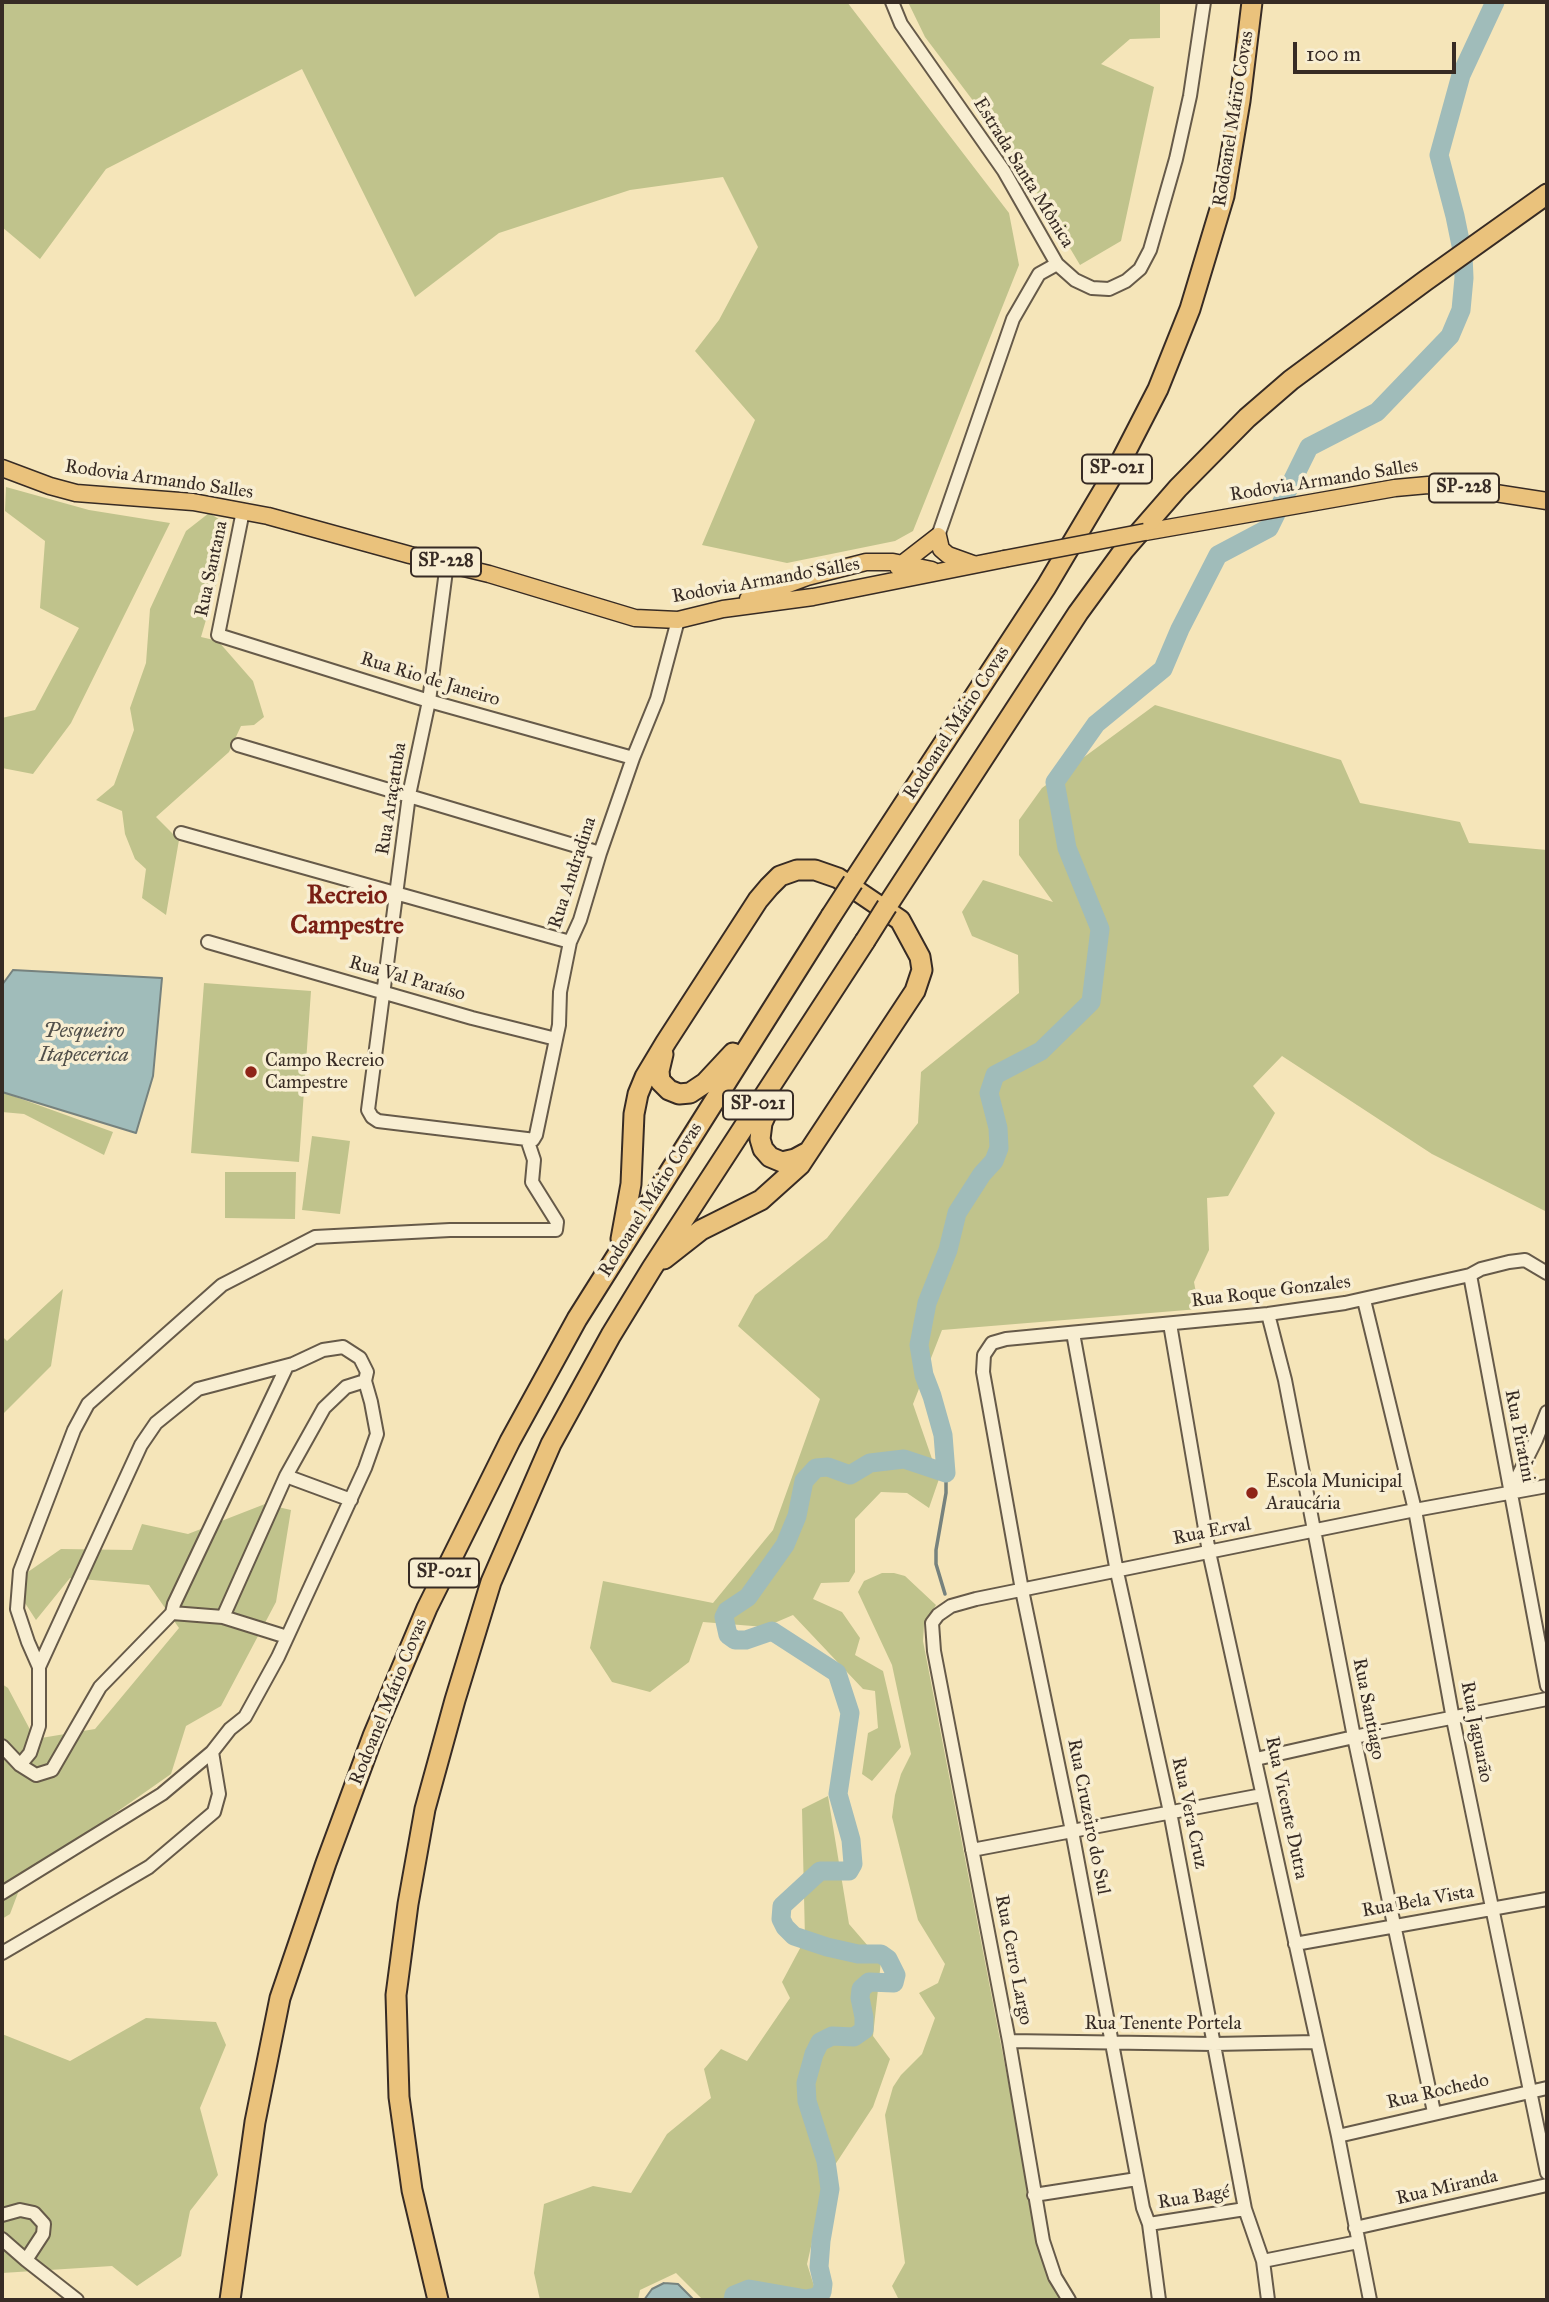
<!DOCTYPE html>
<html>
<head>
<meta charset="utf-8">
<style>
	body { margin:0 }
	#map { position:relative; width:1549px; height:2302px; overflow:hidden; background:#f5e5b9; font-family:"IM FELL Great Primer",serif }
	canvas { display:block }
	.frame { position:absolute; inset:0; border:4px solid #372b24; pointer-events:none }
	.scale { position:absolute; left:1293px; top:42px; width:163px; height:32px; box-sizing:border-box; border:4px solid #372b24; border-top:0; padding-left:9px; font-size:21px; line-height:24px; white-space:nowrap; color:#372b24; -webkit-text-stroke:5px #f8eed2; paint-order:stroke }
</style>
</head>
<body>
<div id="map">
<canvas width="1549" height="2302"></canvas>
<div class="frame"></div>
<div class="scale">100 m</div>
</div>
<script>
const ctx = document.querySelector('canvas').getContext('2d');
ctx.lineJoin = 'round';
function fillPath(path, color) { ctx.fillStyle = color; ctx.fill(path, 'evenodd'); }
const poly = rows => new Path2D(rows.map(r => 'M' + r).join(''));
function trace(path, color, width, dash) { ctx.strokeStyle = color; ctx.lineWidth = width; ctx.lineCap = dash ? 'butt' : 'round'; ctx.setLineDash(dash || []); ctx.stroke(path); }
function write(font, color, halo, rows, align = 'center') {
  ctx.font = font + ' "IM FELL Great Primer",serif'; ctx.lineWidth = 7; ctx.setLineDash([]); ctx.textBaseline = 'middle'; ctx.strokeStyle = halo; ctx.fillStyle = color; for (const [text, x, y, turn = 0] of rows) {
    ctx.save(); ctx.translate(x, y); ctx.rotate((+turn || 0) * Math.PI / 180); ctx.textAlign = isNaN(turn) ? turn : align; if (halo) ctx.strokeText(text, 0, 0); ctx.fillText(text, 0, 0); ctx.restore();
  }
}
fillPath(poly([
	[2,2,847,2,1009,213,1019,265,913,531,895,541,787,563,702,545,755,420,695,351,719,320,758,247,723,177,630,190,499,233,415,297,302,69,106,169,40,259,2,227],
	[908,2,1160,2,1160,38,1130,39,1101,64,1154,87,1121,241,1080,265,1017,159,925,37],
	[6,487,89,510,170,523,71,723,33,774,2,768,2,718,35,710,79,628,40,608,45,541,5,511],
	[209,513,227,524,219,575,201,637,218,641,253,681,264,717,254,725,241,726,229,752,156,817,179,840,166,915,142,898,146,869,135,859,125,834,122,811,96,800,114,785,134,730,130,708,146,663,150,609,186,531],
	[1155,705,1341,760,1360,803,1460,822,1469,843,1547,850,1547,1212,1432,1154,1282,1056,1253,1086,1275,1113,1228,1196,1207,1198,1209,1250,1194,1282,1199,1309,942,1330,913,1404,939,1479,929,1508,907,1493,881,1492,855,1519,855,1572,849,1582,821,1583,813,1599,842,1612,860,1638,855,1655,883,1671,901,1747,872,1781,862,1774,868,1733,878,1728,875,1691,863,1689,793,1615,765,1627,703,1622,689,1662,650,1692,612,1682,590,1648,603,1581,713,1603,773,1530,820,1399,738,1326,755,1295,827,1238,918,1123,921,1072,1019,993,1018,955,972,936,962,912,983,880,1053,902,1019,855,1019,820,1042,788],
	[204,983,311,991,299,1162,191,1153],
	[2,1092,113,1132,104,1155,24,1114,2,1112],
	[312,1136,350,1141,340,1214,302,1210],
	[225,1172,296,1172,295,1219,225,1218],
	[63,1289,51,1366,2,1415,2,1336,7,1341],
	[265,1504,291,1510,276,1602,221,1706,186,1726,171,1774,24,1877,10,1914,2,1919,2,1684,8,1688,35,1739,95,1729,179,1628,149,1585,70,1578,36,1620,12,1583,61,1549,132,1550,142,1524,188,1534],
	[882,1573,894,1573,905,1576,936,1605,924,1625,923,1641,1043,2262,1063,2300,899,2300,892,2286,905,2263,885,2115,893,2087,901,2075,922,2054,935,2018,919,1993,938,1983,945,1964,918,1920,892,1817,895,1795,901,1774,911,1754,892,1665,858,1592,864,1581],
	[828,1796,849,1924,881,1961,873,2036,890,2059,873,2107,827,2177,807,2264,815,2289,798,2300,703,2300,676,2273,640,2290,638,2300,540,2300,534,2273,544,2204,593,2186,631,2193,667,2134,711,2098,704,2069,721,2049,747,2061,790,1998,782,1982,805,1939,802,1809],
	[146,2018,216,2022,226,2045,200,2108,218,2175,190,2211,181,2256,137,2286,112,2266,2,2273,2,2034,70,2061]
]), '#c0c38c');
const water = poly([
	[13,970,162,978,153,1076,136,1133,2,1092,2,985,13,970],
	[664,2283,678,2284,694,2300,644,2300,652,2289,664,2283]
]);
fillPath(water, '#a0bcba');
trace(water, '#76827e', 2);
trace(poly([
	[945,1594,936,1564,936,1550,946,1493,946,1473]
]), '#76827e', 3.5);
trace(poly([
	[733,2300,734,2295,749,2289,806,2299,816,2297,822,2292,823,2284,819,2267,821,2241,830,2189,826,2161,807,2101,806,2083,814,2054,820,2042,832,2036,854,2037,864,2030,864,2017,860,1998,861,1989,869,1982,894,1983,896,1975,888,1959,881,1954,858,1954,827,1947,794,1936,785,1927,781,1919,782,1906,820,1871,849,1871,853,1864,851,1840,838,1794,850,1713,837,1673,772,1631,746,1640,735,1640,728,1635,724,1617,727,1611,748,1597,785,1545,797,1516,804,1481,816,1468,828,1467,850,1475,870,1463,904,1459,946,1473,943,1435,932,1396,924,1375,919,1345,927,1303,948,1250,957,1213,982,1174,994,1161,999,1148,998,1128,989,1093,995,1075,1041,1051,1091,1002,1100,929,1067,848,1055,782,1096,724,1163,669,1180,629,1218,555,1269,528,1309,447,1377,412,1450,336,1461,310,1464,278,1463,255,1455,216,1439,155,1461,75,1495,2]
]), '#a0bcba', 19);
const minor = poly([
	[892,2,901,24,1004,171,1057,264,1075,280,1092,288,1109,289,1126,281,1140,269,1150,250,1176,159,1190,96,1204,2],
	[243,511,218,635,429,701,633,758],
	[938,536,1013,319,1039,274,1057,264],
	[447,563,429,701,409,795,368,1110,372,1117,378,1121,527,1139,533,1140,536,1135,559,1025,560,992,570,942,580,920,600,853,633,758,657,699,678,620],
	[238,745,600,853],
	[181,833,570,942],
	[208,942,472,1018,556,1039],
	[1470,1275,1547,1686],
	[1364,1300,1415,1510,1453,1719,1547,2173],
	[1268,1314,1285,1380,1354,1737,1434,2112],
	[1170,1324,1209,1552,1338,2136,1370,2300],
	[1073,1333,1117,1572,1170,1812,1245,2209,1263,2261,1268,2300],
	[286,1476,351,1500],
	[1510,1492,1536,1440,1547,1412],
	[172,1613,174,1604,287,1366],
	[223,1617,286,1476,324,1408,346,1387,365,1381],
	[39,1667,39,1726,30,1753,20,1765,36,1775,52,1770,100,1687,172,1613,223,1617,287,1637],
	[2,1746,20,1765],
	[1256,1759,1354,1737,1547,1699],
	[972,1850,1262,1795],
	[2,1893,162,1794,212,1752,230,1729,245,1717,278,1657,365,1468,377,1434,371,1402,365,1381,367,1372,360,1358,343,1347,323,1350,293,1364,198,1389,156,1423,141,1445,39,1667,28,1642,17,1609,20,1571,74,1430,88,1404,222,1285,315,1237,450,1230,556,1230,557,1222,532,1182,534,1160,527,1139],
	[1295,1944,1547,1899],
	[2,1953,149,1867,214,1812,219,1794,212,1752],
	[1009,2041,1214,2044,1316,2042],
	[1338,2136,1547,2088],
	[1034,2195,1137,2179],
	[2,2215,20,2210,34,2213,44,2224,43,2234,26,2260],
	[1149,2224,1245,2209],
	[1355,2228,1547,2185],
	[2,2239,26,2260,77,2300],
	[1263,2261,1358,2242],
	[1069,2300,1055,2277,1043,2241,1009,2041,934,1651,932,1623,938,1615,951,1606,976,1599,1415,1510,1547,1486],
	[1159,2300,1149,2224,1143,2208,1072,1831,1022,1590,983,1372,984,1355,992,1343,1006,1339,1268,1314,1345,1303,1470,1275,1481,1269,1509,1262,1525,1260,1547,1273]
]);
const major = poly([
	[2,468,50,486,76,493,193,502,268,516,410,555,489,574,635,618,678,620,723,609,813,597,1004,559],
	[1145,532,1395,488,1428,485,1450,486,1547,501],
	[938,536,941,549,948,555,973,564],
	[898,567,938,536],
	[748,599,807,577,866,562,893,562,932,570]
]);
const highway = poly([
	[853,882,1046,587,1122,459,1158,389,1190,309,1224,196,1240,101,1252,2],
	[887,906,1078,613,1124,550,1178,488,1247,418,1291,380,1425,281,1547,194],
	[663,1054,659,1071,660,1081,669,1090,679,1094,690,1093,705,1083,733,1053],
	[772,1101,762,1123,760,1139,763,1149,770,1157,782,1162,795,1159,808,1152],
	[621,1239,631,1184,634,1114,638,1094,645,1077,666,1042,758,900,769,887,780,876,797,870,815,870,838,878,900,920,920,957,922,970,915,991,800,1165,761,1200,701,1230,664,1259],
	[230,2300,255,2122,280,1998,326,1863,373,1736,427,1608,510,1441,577,1319,831,916],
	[438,2300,412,2190,399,2097,396,1995,408,1904,425,1809,455,1700,491,1582,551,1444,611,1335,652,1268,865,941]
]);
trace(minor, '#665a49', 16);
trace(major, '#372b24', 19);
trace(highway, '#372b24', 23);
trace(minor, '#f8eed2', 12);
trace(major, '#eac27c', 16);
trace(highway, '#eac27c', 19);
const majorBridge = poly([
	[1004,559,1145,532]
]);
const highwayBridge = poly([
	[831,916,853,882],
	[865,941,887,906]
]);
trace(majorBridge, '#372b24', 19, []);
trace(highwayBridge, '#372b24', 23, []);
trace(majorBridge, '#eac27c', 16);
trace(highwayBridge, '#eac27c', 19);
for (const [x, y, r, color] of [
	[251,1072,7,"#8f2418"],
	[1252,1493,7,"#8f2418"]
]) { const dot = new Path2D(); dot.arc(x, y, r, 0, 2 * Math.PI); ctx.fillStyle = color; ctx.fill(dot); trace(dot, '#f8eed2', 2.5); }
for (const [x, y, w] of [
	[1117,469,70],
	[1464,488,70],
	[446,562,70],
	[758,1105,70],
	[444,1573,70]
]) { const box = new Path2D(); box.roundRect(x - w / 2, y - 14.5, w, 29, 5); ctx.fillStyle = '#f8eed2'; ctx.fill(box); trace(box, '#372b24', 2); }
write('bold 18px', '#372b24', null, [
	["SP-021",1117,469],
	["SP-228",1464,488],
	["SP-228",446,562],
	["SP-021",758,1105],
	["SP-021",444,1573]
]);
write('19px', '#372b24', '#f8eed2', [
	["Rodoanel Mário Covas",1234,119,-81],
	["Estrada Santa Mônica",1023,173,58],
	["Rodovia Armando Salles",159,480,8],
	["Rodovia Armando Salles",1324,481,-9],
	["Rua Santana",212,569,-78],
	["Rodovia Armando Salles",766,581,-10],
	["Rua Rio de Janeiro",430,680,17],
	["Rodoanel Mário Covas",957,723,-57],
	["Rua Araçatuba",392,799,-81],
	["Rua Andradina",573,873,-72],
	["Rua Val Paraíso",407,979,16],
	["Rodoanel Mário Covas",651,1200,-58],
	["Rua Roque Gonzales",1271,1292,-7],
	["Rua Piratini",1519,1436,79],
	["Rua Erval",1212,1532,-11],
	["Rodoanel Mário Covas",389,1702,-68],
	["Rua Santiago",1368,1709,79],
	["Rua Jaguarão",1476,1732,79],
	["Rua Vicente Dutra",1286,1808,78],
	["Rua Vera Cruz",1189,1813,78],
	["Rua Cruzeiro do Sul",1088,1817,79],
	["Rua Bela Vista",1418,1902,-10],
	["Rua Cerro Largo",1013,1960,79],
	["Rua Tenente Portela",1163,2024],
	["Rua Rochedo",1438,2092,-13],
	["Rua Miranda",1447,2188,-13],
	["Rua Bagé",1194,2198,-9]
]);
write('19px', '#372b24', '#f8eed2', [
	["Campo Recreio",265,1061],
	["Campestre",265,1083],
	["Escola Municipal",1266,1482],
	["Araucária",1266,1504]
], 'left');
write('italic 21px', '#514f4a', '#f8eed2', [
	["Pesqueiro",84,1032],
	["Itapecerica",84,1056]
]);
write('bold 26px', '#7a1f14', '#f8eed2', [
	["Recreio",347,897],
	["Campestre",347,927]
]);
</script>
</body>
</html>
